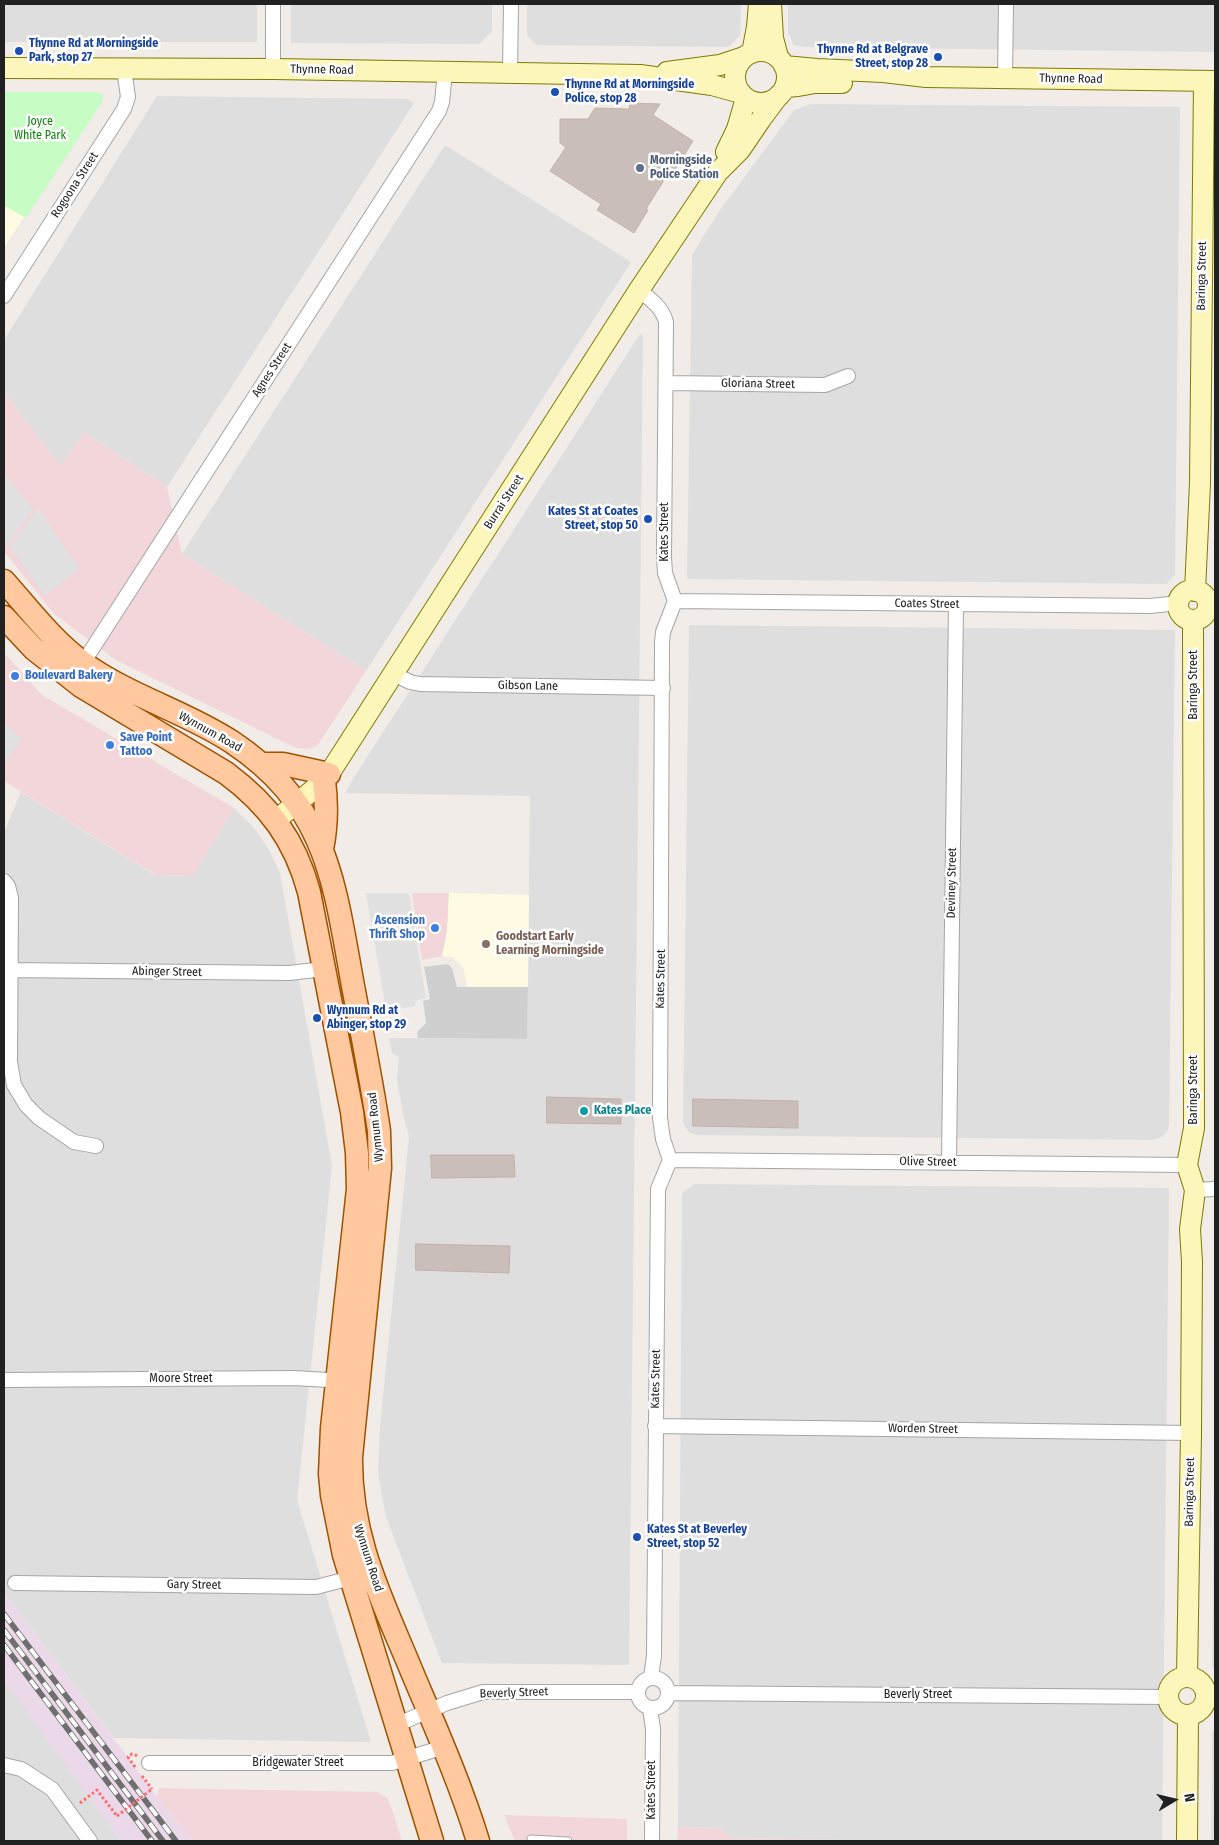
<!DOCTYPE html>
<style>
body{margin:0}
#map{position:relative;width:1219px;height:1845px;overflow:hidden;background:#f1ece7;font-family:"Fira Sans Condensed",sans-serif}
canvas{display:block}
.frame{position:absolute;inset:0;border:5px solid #212121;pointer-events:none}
.north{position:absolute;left:1149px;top:1775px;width:50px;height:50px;-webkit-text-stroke:4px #fff;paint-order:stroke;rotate:81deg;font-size:14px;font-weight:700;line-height:20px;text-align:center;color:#212121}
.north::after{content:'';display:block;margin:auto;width:18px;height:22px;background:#212121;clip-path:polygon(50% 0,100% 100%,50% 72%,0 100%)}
</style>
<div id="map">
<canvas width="1219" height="1845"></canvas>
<div class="frame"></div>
<div class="north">N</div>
</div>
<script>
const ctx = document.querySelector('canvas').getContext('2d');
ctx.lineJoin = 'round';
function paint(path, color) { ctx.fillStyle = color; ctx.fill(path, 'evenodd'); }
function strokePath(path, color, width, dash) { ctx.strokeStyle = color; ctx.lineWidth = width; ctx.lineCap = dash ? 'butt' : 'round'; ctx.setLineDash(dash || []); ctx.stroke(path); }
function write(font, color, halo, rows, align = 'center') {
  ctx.font = font + ' "Fira Sans Condensed",sans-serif'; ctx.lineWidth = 5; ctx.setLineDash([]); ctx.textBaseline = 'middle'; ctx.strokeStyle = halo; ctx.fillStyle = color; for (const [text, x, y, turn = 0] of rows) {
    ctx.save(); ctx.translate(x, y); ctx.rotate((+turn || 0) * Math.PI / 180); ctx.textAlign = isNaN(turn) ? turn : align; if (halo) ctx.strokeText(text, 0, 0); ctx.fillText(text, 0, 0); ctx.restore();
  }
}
paint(new Path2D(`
 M4,4H257V42H4Z
 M291,4H492V31L479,44L291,43Z
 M527,4H741L740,36L728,47L536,45L527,35Z
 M788,4H1215V52L803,47L794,45L788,33Z
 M157,96L407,99L414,103L167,487L84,432L61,467L4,392V340Z
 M811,104L1180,107L1175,575L1166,584L687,579L692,255L718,213L794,110Z
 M445,145L631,262L366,671L182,554Z
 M640,334L643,335L629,1665L442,1663L386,1517L378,1474L380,1426L409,1137L403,1114L397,1080L399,1057L392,1053L389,1038L527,1039L530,796L346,793L351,782Z
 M689,625L1175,630L1169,1125L1167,1132L1162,1137L1152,1140L696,1135L690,1133L685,1127L683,1122Z
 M21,792L155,875L192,876L234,808L254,828L269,850L280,873L332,1166L297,1500L371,1742L114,1738L4,1593V832Z
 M695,1184L1169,1188L1162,1841H904L730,1838L720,1828L678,1827L682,1193Z
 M1215,1372V1671L1212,1667Z
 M4,1680L42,1730L121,1841H4Z
 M1215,1729V1841H1211L1212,1732Z`), '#dfdede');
paint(new Path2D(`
 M4,392L61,466L84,432L167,487L182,554L366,671L317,746L308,749L296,748L116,660L54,614L4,551Z
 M4,653L42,695L234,808L193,876L156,875L4,781Z
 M412,893H449L447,932L442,956L422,960Z
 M159,1788L377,1792L387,1798L392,1809L402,1841H193L157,1796Z
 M504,1815L627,1819V1841H515Z
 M678,1827L720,1828L730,1838L904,1841H677Z`), '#f2d6d9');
paint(new Path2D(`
 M4,1593L157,1796L193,1841H121L4,1680Z`), '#ebd9ea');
paint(new Path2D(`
 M4,205L24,217L4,247Z
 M449,893L529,895L528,987H467L464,969L453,957L442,956L447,932Z`), '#fffbe2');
paint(new Path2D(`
 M448,964L452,968L457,987H528L527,1039L418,1038L417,1032L426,1023L423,1001L430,999L424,967Z`), '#cfcfcf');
paint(new Path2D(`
 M4,92H97L103,95L101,104L26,218L4,205Z`), '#c7fcc4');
paint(new Path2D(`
 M4,474L33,509L8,545L4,540Z
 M38,508L79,569L45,596L10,547Z
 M4,722L21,739L4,765Z
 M366,893H409L426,998L415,1001V1006L386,1011Z`), '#e1e1e1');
const building = new Path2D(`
 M630,103L660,104L653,115L693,141L669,179L666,177L646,209L648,210L634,233L597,210L601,204L550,171L566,147L560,143V119H588L595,108L629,109Z
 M547,1097L621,1099V1124L547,1123Z
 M693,1099L798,1101V1128L693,1126Z
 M431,1155H514L515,1177L432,1178Z
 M416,1244L510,1246L509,1273L416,1270Z`);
paint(building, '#c9beba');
strokePath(building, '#c4b1a8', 1);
const lane = new Path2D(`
 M531,1839L568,1841`);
const street = new Path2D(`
 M273,69V4
 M510,73L511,4
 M1005,78L1006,4
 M639,290C651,300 662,307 666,322L664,557L665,573L675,601L663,632L662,642L660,1118L663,1139L670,1160L658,1189L654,1656L651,1677
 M4,296L124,109L128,97L124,69
 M666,383L825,385L848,376
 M675,601L1150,606L1179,603
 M83,663L439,111L442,102L445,72
 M394,674L410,682L420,684L663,688
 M4,881L8,886L11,898L10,1062L14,1085L26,1105L39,1118L74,1142L96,1146
 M11,970L289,973L324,969
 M670,1160L1187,1165
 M949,1162L956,604
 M1195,1190L1215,1189
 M4,1380L294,1378L345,1381
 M655,1426L1191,1433
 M15,1583L316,1587L359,1576
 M638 1693a15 15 0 1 1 30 0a15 15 0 1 1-30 0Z
 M669,1693L1168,1697
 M1206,1696L1215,1697
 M650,1708L653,1729L652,1841
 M396,1725L447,1703L483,1692H637
 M149,1763H392L444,1747
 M4,1765L21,1769L52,1789L90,1841`);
const secondary = new Path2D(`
 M771,4L773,38L778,57
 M735 77a26 26 0 1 1 52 0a26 26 0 1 1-52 0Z
 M752,53L757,27L759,4
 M784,66L817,69L883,72L926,77L1215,81
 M4,68L273,69L640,75L712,85L741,93
 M667,72L720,65L744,57
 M785,87L798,86L815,83H842
 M726,152L737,129L746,98
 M1178 605a15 15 0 1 1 30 0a15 15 0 1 1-30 0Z
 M1195,591L1200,483L1204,81
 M276,820L313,790L329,774L639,290L718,172L740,150L761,119L779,95
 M1187,1677L1191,1433L1192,1262L1190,1229L1195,1190L1187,1165L1194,1128L1193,620
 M1168 1696a19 19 0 1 1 38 0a19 19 0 1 1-38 0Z
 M1187,1841L1188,1715`);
const primary = new Path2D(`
 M4,581C28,608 52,640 82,662C128,696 185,711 232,742C328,806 334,882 353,986C362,1034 372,1083 379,1131L380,1168L351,1457C350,1534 378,1591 407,1660C432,1720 459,1779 478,1841
 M4,617L34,649L81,686L226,773C269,805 295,840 309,892L352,1112L357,1153L358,1189L332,1428L330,1474L332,1495L344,1555L432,1841
 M262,764H283L329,774
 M322,849C327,825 327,804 324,780`);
strokePath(lane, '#a5a5a5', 9);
strokePath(street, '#a5a5a5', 16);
strokePath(secondary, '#7f7b00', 22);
strokePath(primary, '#9d5300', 25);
strokePath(new Path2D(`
 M135,1767L128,1757L132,1754L138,1756
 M142,1776L152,1789
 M80,1803L97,1790L117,1816`), '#ff6a70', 3, [2.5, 2.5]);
strokePath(lane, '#fff', 7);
strokePath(street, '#fff', 14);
strokePath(secondary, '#fcf6ba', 20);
strokePath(primary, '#ffc89e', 22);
const rail = new Path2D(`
 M4,1614L176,1841
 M4,1630L163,1841
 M4,1645L152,1841`);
strokePath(rail, '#6f6f6f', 5.5);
strokePath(rail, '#fff', 4, [11]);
strokePath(new Path2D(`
 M117,1816L152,1789`), '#ff6a70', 3, [2.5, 2.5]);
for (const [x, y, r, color] of [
 [19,51,5,"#1a4fb4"],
 [938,57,5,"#1a4fb4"],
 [555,92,5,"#1a4fb4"],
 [640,168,5,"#5c6f8a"],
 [648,519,5,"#1a4fb4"],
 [15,676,5,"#3f7fe0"],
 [110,745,5,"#3f7fe0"],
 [435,928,5,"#3f7fe0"],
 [486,944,5,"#8d6e63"],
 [317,1018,5,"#1a4fb4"],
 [584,1111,5,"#0f9aa8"],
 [637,1537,5,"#1a4fb4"]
]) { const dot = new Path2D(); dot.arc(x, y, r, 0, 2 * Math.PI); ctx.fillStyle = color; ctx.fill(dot); strokePath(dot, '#fff', 2); }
write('bold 12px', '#164399', '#fff', [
 ["Thynne Rd at Morningside",29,44],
 ["Park, stop 27",29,58],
 ["Thynne Rd at Belgrave",928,50,"right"],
 ["Street, stop 28",928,64,"right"],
 ["Thynne Rd at Morningside",565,85],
 ["Police, stop 28",565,99],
 ["Kates St at Coates",638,512,"right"],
 ["Street, stop 50",638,526,"right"],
 ["Wynnum Rd at",327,1011],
 ["Abinger, stop 29",327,1025],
 ["Kates St at Beverley",647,1530],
 ["Street, stop 52",647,1544]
], 'left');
write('12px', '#212121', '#fff', [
 ["Thynne Road",322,70,1],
 ["Thynne Road",1071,79,1],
 ["Rogoona Street",75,185,-57],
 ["Baringa Street",1202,276,-89],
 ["Agnes Street",272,370,-57],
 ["Gloriana Street",758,384,1],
 ["Burrai Street",504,502,-57],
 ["Kates Street",665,532,-90],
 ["Coates Street",927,604,1],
 ["Baringa Street",1194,685,-90],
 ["Gibson Lane",528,686,1],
 ["Wynnum Road",210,732,29],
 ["Deviney Street",952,883,-89],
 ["Abinger Street",167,972,1],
 ["Kates Street",661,979,-89],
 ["Baringa Street",1194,1090,-90],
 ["Wynnum Road",376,1127,-96],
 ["Olive Street",928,1162,1],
 ["Moore Street",181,1379],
 ["Kates Street",656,1379,-89],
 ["Worden Street",923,1429,1],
 ["Baringa Street",1190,1492,-89],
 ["Wynnum Road",368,1558,72],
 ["Gary Street",194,1585,1],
 ["Beverly Street",514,1693,-2],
 ["Beverly Street",918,1695],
 ["Bridgewater Street",298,1763],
 ["Kates Street",652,1790,-90]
]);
write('12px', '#0f8607', '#fff', [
 ["Joyce",40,122],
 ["White Park",40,136]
]);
write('bold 12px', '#4e5e75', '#fff', [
 ["Morningside",650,161],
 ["Police Station",650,175]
], 'left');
write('bold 12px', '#366cbe', '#fff', [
 ["Boulevard Bakery",25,676],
 ["Save Point",120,738],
 ["Tattoo",120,752],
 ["Ascension",425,921,"right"],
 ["Thrift Shop",425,935,"right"]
], 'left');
write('bold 12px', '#785e54', '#fff', [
 ["Goodstart Early",496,937],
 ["Learning Morningside",496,951]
], 'left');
write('bold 12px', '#0d838f', '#fff', [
 ["Kates Place",594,1111]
], 'left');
</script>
